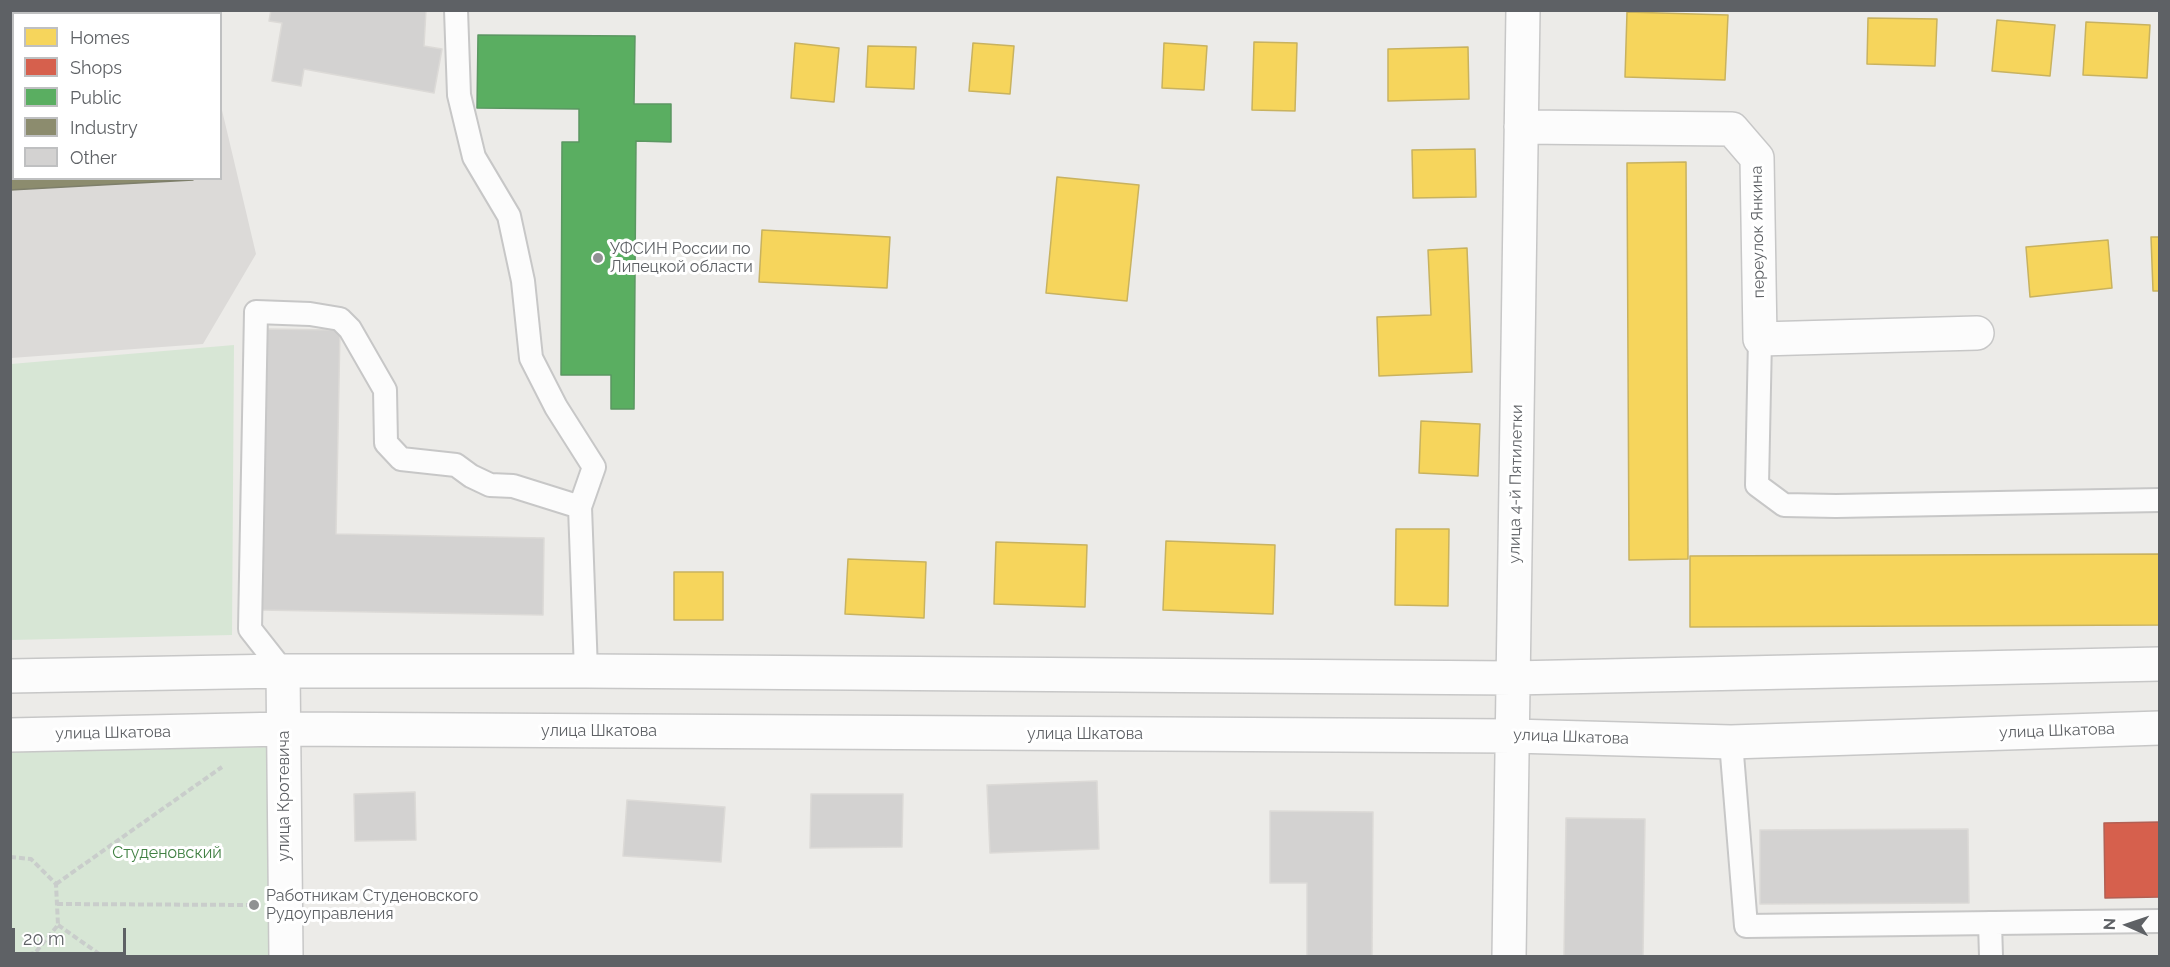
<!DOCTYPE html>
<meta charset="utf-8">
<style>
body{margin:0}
#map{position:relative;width:2170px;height:967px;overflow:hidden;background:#ecebe8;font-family:Raleway,sans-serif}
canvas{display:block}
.frame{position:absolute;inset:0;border:12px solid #5e6165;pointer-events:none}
.legend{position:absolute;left:12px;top:12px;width:210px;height:168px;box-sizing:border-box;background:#fff;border:2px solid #bfc0c1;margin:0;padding:8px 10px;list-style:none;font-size:18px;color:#5e6165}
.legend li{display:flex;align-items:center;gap:12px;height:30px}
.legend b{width:30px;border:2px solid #bfc0c1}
.north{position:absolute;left:2098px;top:895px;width:60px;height:60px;-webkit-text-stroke:4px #fff;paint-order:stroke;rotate:273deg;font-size:16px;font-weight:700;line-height:24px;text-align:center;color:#5e6165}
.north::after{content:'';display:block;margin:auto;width:21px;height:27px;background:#5e6165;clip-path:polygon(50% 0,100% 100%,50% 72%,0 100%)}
.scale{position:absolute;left:12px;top:928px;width:114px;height:27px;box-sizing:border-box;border:3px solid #5e6165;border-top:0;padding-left:8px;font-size:18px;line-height:21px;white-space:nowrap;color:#5e6165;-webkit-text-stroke:4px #fff;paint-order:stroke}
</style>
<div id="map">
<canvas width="2170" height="967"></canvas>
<div class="frame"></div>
<ul class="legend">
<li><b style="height:16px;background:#f6d55c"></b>Homes</li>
<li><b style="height:16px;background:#d6604d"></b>Shops</li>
<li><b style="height:16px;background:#5aae61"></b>Public</li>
<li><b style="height:16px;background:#8c8c6e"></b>Industry</li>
<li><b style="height:16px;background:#d3d2d1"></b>Other</li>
</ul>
<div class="north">N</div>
<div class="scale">20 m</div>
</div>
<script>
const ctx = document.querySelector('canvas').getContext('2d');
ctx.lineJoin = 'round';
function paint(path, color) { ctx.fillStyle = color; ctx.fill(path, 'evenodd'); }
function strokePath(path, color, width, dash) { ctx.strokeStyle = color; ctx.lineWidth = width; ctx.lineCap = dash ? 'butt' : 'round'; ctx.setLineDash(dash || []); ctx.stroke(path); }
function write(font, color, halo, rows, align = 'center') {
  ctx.font = font + ' Raleway,sans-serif'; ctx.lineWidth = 6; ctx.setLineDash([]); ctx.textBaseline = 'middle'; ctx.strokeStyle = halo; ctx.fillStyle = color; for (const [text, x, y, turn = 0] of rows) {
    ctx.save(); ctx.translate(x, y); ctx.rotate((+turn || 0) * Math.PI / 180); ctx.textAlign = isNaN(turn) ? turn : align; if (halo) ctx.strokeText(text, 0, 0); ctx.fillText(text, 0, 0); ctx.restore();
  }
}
paint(new Path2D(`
 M11,11H218L217,14H14V178H220L221,106L256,254L203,344L11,358Z`), '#dcdad8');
paint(new Path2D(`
 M234,345L232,635L11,640V364Z
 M273,747V956H11L10,752Z`), '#d7e6d5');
const homes = new Path2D(`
 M1627,12L1728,15L1725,80L1625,77Z
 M1868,18L1937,19L1935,66L1867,64Z
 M1997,20L2055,25L2050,76L1992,71Z
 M2086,22L2150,25L2147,78L2083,75Z
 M1254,42L1297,43L1295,111L1252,110Z
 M795,43L839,48L834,102L791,98Z
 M973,43L1014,46L1010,94L969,91Z
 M1164,43L1207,46L1204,90L1162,88Z
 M868,46L916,47L914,89L866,87Z
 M1468,47L1469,99L1388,101V49Z
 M1475,149L1476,197L1413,198L1412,150Z
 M1686,162L1688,559L1629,560L1627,163Z
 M1057,177L1139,185L1127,301L1046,293Z
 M762,230L890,237L887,288L759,282Z
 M2151,237H2160V291H2153Z
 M2108,240L2112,288L2030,297L2026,247Z
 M1467,248L1472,372L1379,376L1377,317L1431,315L1428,250Z
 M1421,421L1480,424L1478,476L1419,473Z
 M1396,529H1449L1448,606L1395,605Z
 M1166,541L1275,545L1273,614L1163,610Z
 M996,542L1087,545L1085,607L994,604Z
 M2160,554V625L1690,627V556Z
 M848,559L926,562L924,618L845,614Z
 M674,572H723V620H674Z`);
paint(homes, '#f6d55c');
strokePath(homes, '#c8b25f', 1.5);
const shops = new Path2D(`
 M2160,822V897L2105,898L2104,823Z`);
paint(shops, '#d6604d');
strokePath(shops, '#b26054', 1.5);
const public = new Path2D(`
 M478,35L635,36L634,104H671V142L636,141L634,409H611V375H561L562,142H579V109L477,108Z`);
paint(public, '#5aae61');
strokePath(public, '#5b9762', 1.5);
const industry = new Path2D(`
 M10,10H174V14H14V63H10Z
 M14,123V178L193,180L10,190V124Z`);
paint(industry, '#8c8c6e');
strokePath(industry, '#7e7f6b', 1.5);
const building = new Path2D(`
 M271,10H426L424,46L442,49L434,93L304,69L301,86L272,81L282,23L269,21Z
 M265,329L340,330L336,534L544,538L543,615L260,610Z
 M1097,781L1099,849L990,853L987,785Z
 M415,792L416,840L355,841L354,794Z
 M811,794H903L902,847L810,848Z
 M627,800L725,807L721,862L623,856Z
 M1270,811L1373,812L1372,956H1307V883H1270Z
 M1566,818L1645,819L1643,956H1564Z
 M1968,829L1969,903L1760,904V830Z`);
paint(building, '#d3d2d1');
strokePath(building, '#dcdad7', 1.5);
const lane = new Path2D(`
 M456,10L459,95L474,157L509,216L523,281L531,358L556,407L594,467L580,507L586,671
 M1760,339L1757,485L1784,505L1836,506L2160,500
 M283,671L250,629L256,312L310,314L340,319L350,329L385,390L386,443L401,459L456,465L471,476L490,485L513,486L580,507
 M1731,742L1746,926L2160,921
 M1990,923L1991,956`);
const street = new Path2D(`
 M1521,127L1732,129L1757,158L1760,339L1977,333
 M283,671L286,956
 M10,676L283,671H586L1513,678L2160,664
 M10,735L284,729L1513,736L1731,742L2160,728
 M1509,956L1523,10`);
strokePath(lane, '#c7c7c7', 26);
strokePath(street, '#c7c7c7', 36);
strokePath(new Path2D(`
 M10,857L31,859L56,884L58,925L35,953L21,956
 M56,884L222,767
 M57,904L251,905
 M58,925L102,956`), '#c9cdcb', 4, [6, 3]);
strokePath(lane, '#fcfcfc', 22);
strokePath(street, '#fcfcfc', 33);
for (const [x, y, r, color] of [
 [598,258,6,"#909193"],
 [254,905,6,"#909193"]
]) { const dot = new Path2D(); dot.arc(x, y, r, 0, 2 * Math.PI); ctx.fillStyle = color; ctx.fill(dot); strokePath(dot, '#fff', 2); }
write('16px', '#5e6165', '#fff', [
 ["переулок Янкина",1758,232,-91],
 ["улица 4-й Пятилетки",1516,484,-89],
 ["улица Шкатова",599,731],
 ["улица Шкатова",2057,731,-2],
 ["улица Шкатова",113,733,-1],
 ["улица Шкатова",1085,734],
 ["улица Шкатова",1571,737,2],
 ["улица Кротевича",284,796,-90]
]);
write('16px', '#5e6165', '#fff', [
 ["УФСИН России по",610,249],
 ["Липецкой области",610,267],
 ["Работникам Студеновского",266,896],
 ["Рудоуправления",266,914]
], 'left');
write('16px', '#418143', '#fff', [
 ["Студеновский",167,853]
]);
</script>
